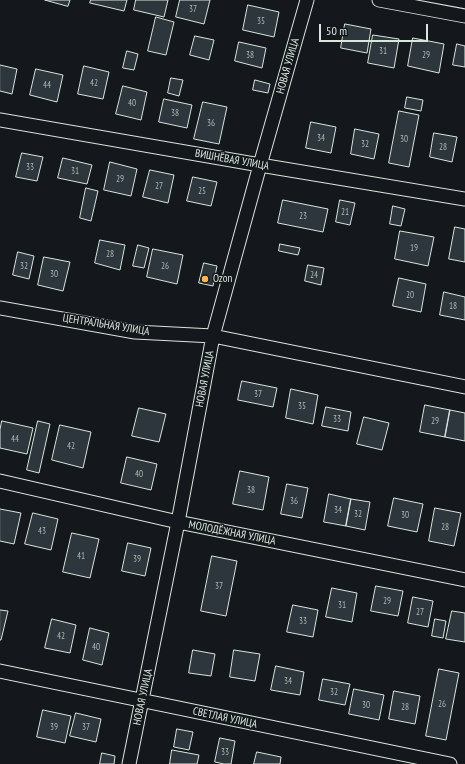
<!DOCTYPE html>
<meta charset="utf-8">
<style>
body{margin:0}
#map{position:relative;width:465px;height:764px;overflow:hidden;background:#14181c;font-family:"PT Sans Narrow",sans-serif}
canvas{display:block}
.scale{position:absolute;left:319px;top:24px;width:109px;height:18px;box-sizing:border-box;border:2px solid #d8e6dc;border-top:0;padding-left:5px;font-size:12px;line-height:14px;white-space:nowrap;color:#d8e6dc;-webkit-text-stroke:3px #14181c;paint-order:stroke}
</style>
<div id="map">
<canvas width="465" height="764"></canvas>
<div class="scale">50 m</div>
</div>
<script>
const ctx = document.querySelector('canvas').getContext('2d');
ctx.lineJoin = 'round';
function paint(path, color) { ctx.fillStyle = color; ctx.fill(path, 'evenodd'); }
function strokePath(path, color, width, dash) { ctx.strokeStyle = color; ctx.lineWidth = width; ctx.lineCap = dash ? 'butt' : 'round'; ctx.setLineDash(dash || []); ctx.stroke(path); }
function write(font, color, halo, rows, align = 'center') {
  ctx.font = font + ' "PT Sans Narrow",sans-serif'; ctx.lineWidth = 3; ctx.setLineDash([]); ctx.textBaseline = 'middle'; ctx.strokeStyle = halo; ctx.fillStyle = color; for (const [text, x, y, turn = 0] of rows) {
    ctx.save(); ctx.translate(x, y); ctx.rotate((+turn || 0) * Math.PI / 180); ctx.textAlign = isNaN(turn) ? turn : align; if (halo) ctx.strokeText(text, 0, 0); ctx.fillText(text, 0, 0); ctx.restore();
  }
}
const building = new Path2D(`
 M45,0H70L68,6Z
 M91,0H127L124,11L90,3Z
 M136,0H168L164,17L134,10Z
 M180,0H210L204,24L176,17Z
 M248,5L279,12L274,37L243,30Z
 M156,17L174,22L166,55L148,51Z
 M345,24L371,29L367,53L341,48Z
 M373,35L399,39L394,68L368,63Z
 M195,36L214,40L209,60L190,55Z
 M413,38L444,44L439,73L408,66Z
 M239,42L266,48L262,68L235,61Z
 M457,44L465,46V67L453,65Z
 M127,51L138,54L134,70L123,68Z
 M0,65L17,69L12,94L0,91Z
 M84,66L109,72L103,99L78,94Z
 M36,69L63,75L57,102L30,95Z
 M171,78L183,80L179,96L168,93Z
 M255,80L270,84L268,93L253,90Z
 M123,86L147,92L141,120L116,114Z
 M407,97L423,100L421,111L405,108Z
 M164,99L192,105L187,128L159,122Z
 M203,102L227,107L219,144L194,139Z
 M399,111L419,115L409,167L389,163Z
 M311,122L336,127L331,153L306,148Z
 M355,129L379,134L374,159L351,154Z
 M434,133L457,137L452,162L430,157Z
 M22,153L43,157L37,181L16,177Z
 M63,158L92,165L87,184L58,178Z
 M110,162L137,169L131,196L104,190Z
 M150,170L174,175L168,203L143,197Z
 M193,177L217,182L211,206L187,201Z
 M86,188L98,191L91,221L80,218Z
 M283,200L328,209L323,232L278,223Z
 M340,200L355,203L350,225L336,222Z
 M393,206L405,209L401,226L390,224Z
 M455,227L465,229V262L449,259Z
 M400,231L434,237L428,266L395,259Z
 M100,240L125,245L120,270L95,263Z
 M280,244L300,248L298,255L279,251Z
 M138,245L149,248L144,268L133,266Z
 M153,249L183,255L177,284L147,277Z
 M18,252L34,256L29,279L13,275Z
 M44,257L70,262L63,291L38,285Z
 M204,263L217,266L213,286L199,283Z
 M308,265L324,268L321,285L305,281Z
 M399,278L426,284L421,312L393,306Z
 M444,292L465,297V320L440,315Z
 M242,381L277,388L273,407L238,400Z
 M291,389L318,395L313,424L286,418Z
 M425,405L450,410L445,437L420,432Z
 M326,407L351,412L348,431L322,426Z
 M139,408L166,414L159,442L132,436Z
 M450,410L465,413V441L445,437Z
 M364,417L389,423L382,450L357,444Z
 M2,421L33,428L27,454L0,448V430Z
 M38,421L50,424L39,473L27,470Z
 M60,425L91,432L83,468L52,460Z
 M127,457L157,464L151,490L121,483Z
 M240,471L269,477L263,510L233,504Z
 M287,484L308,488L302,518L281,514Z
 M329,494L351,499L346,526L324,522Z
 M394,498L423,504L417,532L388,526Z
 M351,499L370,502L365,530L346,526Z
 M435,508L461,513L454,546L429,541Z
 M0,509L21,513L14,544L0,541Z
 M33,513L58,519L51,550L25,544Z
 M72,533L99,539L90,578L63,572Z
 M128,543L151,548L145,576L122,571Z
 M212,556L237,561L226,616L201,611Z
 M376,586L403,591L398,616L371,611Z
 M332,588L357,593L352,622L326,617Z
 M413,597L433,601L428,627L408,623Z
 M293,605L318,610L313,637L287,632Z
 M0,610L8,611L1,640H0Z
 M452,611L465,613V642L446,639Z
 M52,619L76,625L70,653L45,648Z
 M435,619L446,621L443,638L432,636Z
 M90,628L109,633L102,665L83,660Z
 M193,650L215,654L211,676L189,673Z
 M234,650L260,654L255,681L230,677Z
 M276,666L304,672L300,695L271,690Z
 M439,669L459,673L446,740L426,736Z
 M323,679L350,684L345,705L319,700Z
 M354,689L384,695L379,720L349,714Z
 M394,691L420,696L415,724L389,719Z
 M43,710L71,716L65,743L37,737Z
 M76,713L101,719L96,742L70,736Z
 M177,729L193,732L189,750L174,747Z
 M220,738L235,741L231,764H224L215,762Z
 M172,750L199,755L197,764H170Z
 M257,752L281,757L280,764H254Z
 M102,753L115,756L114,764H100Z`);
paint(building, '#2c363c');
strokePath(building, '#d8e6dc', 1);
const minor = new Path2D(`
 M379,0L465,16
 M0,120L260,165L465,199
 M0,308L135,332L213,336L465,387
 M0,481L178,522L465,580
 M0,671L450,764
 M129,764L178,522L213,336L260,165L307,0`);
strokePath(minor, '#d8e6dc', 15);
strokePath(minor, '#14181c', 13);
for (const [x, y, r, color] of [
 [205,279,4,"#ffb74d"]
]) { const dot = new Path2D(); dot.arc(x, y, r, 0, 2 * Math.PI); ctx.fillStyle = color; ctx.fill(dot); strokePath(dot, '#14181c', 1.5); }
write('9px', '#adbab4', null, [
 ["37",193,9],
 ["35",261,21],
 ["31",383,51],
 ["38",250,55],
 ["29",426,55],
 ["42",94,83],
 ["44",47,85],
 ["40",132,103],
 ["38",175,113],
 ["36",211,123],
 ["34",321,138],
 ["30",404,139],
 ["32",365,144],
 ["28",443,147],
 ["33",30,167],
 ["31",75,171],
 ["29",120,179],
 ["27",159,186],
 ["25",202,191],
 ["21",345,212],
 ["23",303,216],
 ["19",414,248],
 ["28",110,254],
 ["32",24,266],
 ["26",165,266],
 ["30",54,274],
 ["24",314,275],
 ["20",410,295],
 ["18",453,306],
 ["37",258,394],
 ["35",302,406],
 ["33",337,419],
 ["29",435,421],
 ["44",15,439],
 ["42",71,446],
 ["40",139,474],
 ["38",251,490],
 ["36",294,501],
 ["34",338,510],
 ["32",358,514],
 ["30",405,515],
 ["28",445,527],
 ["43",42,531],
 ["41",81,556],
 ["39",137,559],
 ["37",219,586],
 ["29",387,601],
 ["31",342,605],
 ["27",420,612],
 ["33",303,621],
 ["42",61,636],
 ["40",96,647],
 ["34",288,681],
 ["32",334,692],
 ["26",442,704],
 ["30",366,705],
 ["28",405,707],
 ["39",54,727],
 ["37",86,727],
 ["33",225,752]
]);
write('11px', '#d8e6dc', '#14181c', [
 ["НОВАЯ УЛИЦА",288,66,-74],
 ["ВИШНЁВАЯ УЛИЦА",232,160,10],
 ["ЦЕНТРАЛЬНАЯ УЛИЦА",106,325,9],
 ["НОВАЯ УЛИЦА",205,379,-79],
 ["МОЛОДЁЖНАЯ УЛИЦА",232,533,11],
 ["НОВАЯ УЛИЦА",143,697,-78],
 ["СВЕТЛАЯ УЛИЦА",225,718,12]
]);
write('11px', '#d8e6dc', '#14181c', [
 ["Ozon",213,279]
], 'left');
</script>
